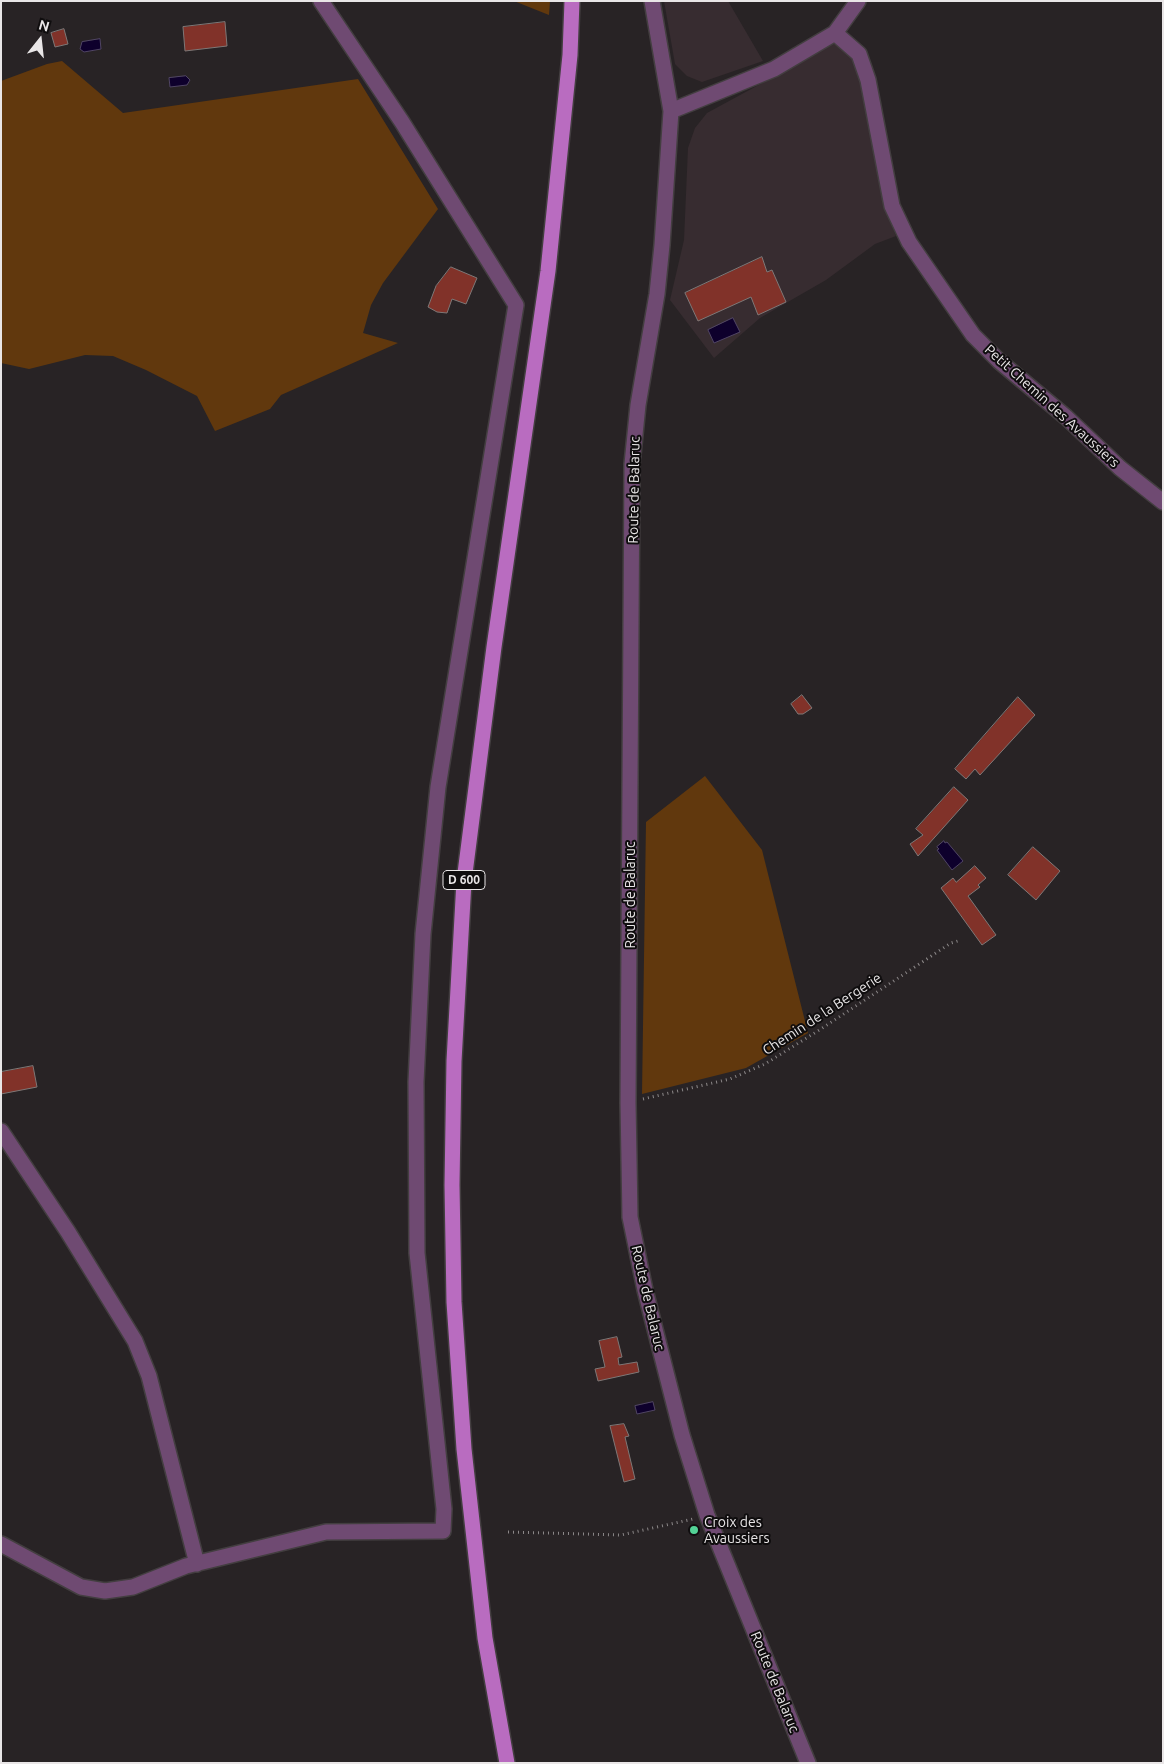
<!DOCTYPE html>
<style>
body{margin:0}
#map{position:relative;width:1164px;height:1764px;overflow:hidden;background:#282325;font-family:Ubuntu,sans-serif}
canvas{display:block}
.frame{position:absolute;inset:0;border:2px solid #e9e6e7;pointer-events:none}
.north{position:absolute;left:15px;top:15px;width:50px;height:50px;-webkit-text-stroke:4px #0f0d0e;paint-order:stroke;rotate:16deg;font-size:14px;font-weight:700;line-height:20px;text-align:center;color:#e9e6e7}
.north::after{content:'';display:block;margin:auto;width:18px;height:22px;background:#e9e6e7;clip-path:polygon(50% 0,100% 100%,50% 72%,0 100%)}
</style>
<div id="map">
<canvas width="1164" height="1764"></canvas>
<div class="frame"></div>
<div class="north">N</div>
</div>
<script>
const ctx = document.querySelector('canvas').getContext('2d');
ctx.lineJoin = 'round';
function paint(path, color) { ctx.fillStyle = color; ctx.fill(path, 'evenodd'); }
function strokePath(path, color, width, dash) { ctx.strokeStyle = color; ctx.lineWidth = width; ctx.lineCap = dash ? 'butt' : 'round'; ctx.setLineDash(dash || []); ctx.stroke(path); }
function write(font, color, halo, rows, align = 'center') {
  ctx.font = font + ' Ubuntu,sans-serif'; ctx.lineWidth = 4; ctx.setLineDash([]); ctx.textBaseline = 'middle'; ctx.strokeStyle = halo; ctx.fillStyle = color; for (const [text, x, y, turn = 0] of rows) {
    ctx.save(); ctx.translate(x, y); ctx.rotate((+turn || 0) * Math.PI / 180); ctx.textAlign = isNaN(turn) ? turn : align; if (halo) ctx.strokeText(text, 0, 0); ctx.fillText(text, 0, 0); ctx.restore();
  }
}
paint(new Path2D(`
 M664,1H728L763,61L702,82L687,76L675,64Z
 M834,44L843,48L853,58L861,82L885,208L896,236L875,244L826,280L760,318L714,358L670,300L684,240L688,148L695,128L707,113L777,75L819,50Z`), '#372c30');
paint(new Path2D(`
 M514,1H550L549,15Z
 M62,61L123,113L358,79L438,209L383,283L371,305L363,333L398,343L281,395L270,409L215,431L197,396L146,370L113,356L85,355L29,369L1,363V81L47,64Z
 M705,776L762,850L808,1033L746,1068L642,1094L646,822Z`), '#61380d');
const water = new Path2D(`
 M100,39L101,49L84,52L80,49L82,42Z
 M186,76L190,80L187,85L170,87L169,78Z
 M733,318L740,332L714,343L708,330Z
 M944,841L945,843L947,842L963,861L952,870L937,850L939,849L937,847Z
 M653,1402L655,1410L637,1414L635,1406Z`);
paint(water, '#0e002c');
strokePath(water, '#504564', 1);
const building = new Path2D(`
 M225,22L227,46L185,51L183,27Z
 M64,29L68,44L55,47L51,33Z
 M762,257L767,272L772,270L786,302L758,315L751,297L698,321L685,293Z
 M451,267L477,278L466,304L452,299L447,313L437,312L428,307L436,286Z
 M802,695L812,708L803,714H798L791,704Z
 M1018,697L1035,715L980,775L975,769L966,779L955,769Z
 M954,787L968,800L918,856L910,844L923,835L916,829Z
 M1033,847L1060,871L1036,900L1008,875Z
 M975,866L986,878L978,885L980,887L968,896L996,935L982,945L941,888L953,878L956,882Z
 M33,1066L37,1087L1,1094V1072Z
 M617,1337L622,1357L618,1358L619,1365L637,1362L639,1372L598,1381L595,1369L605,1367L599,1341Z
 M624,1424L629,1436L625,1437L635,1479L624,1482L610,1426Z`);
paint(building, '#813229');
strokePath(building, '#7e7877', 1);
const minor = new Path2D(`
 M652,1L671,111L662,245L657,294L638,405L632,464L628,1103L630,1217L645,1290L682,1435L707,1515L808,1763
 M835,33L859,54L868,80L892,206L909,242L973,335L999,361L1066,417L1120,468L1163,502
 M671,111L774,69L835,33L858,1
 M1,1131L68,1232L135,1341L149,1376L197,1564
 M1,1544L81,1587L105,1591L133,1587L186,1566L326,1532L443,1531L444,1509L417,1253L416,1082L423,934L438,787L516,305L402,122L321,1`);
const major = new Path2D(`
 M507,1763L485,1638L464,1449L454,1302L452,1185L454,1061L464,881L494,647L548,271L570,55L572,1`);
strokePath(minor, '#433e40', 18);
strokePath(major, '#433e40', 18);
strokePath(new Path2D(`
 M643,1099L730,1079L765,1064L821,1029L951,943L961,940
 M508,1532L621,1535L693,1519`), '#8c8889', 3, [1, 4]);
strokePath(minor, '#6f4a72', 15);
strokePath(major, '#b96cc0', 15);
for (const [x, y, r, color] of [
 [694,1530,5,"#53d396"]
]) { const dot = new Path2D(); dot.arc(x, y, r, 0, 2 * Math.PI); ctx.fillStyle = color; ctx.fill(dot); strokePath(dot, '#0f0d0e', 2); }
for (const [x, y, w] of [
 [464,880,42]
]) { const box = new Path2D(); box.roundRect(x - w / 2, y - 9.5, w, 19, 4); ctx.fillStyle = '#0f0d0e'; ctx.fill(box); strokePath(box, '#e9e6e7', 1); }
write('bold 12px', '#e9e6e7', null, [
 ["D 600",464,880]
]);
write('14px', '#e9e6e7', '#0f0d0e', [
 ["Petit Chemin des Avaussiers",1052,406,42],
 ["Route de Balaruc",634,490,-89],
 ["Route de Balaruc",630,895,-90],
 ["Chemin de la Bergerie",822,1014,-33],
 ["Route de Balaruc",648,1298,77],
 ["Route de Balaruc",775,1682,68]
]);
write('14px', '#e9e6e7', '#0f0d0e', [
 ["Croix des",704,1522],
 ["Avaussiers",704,1538]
], 'left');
</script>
